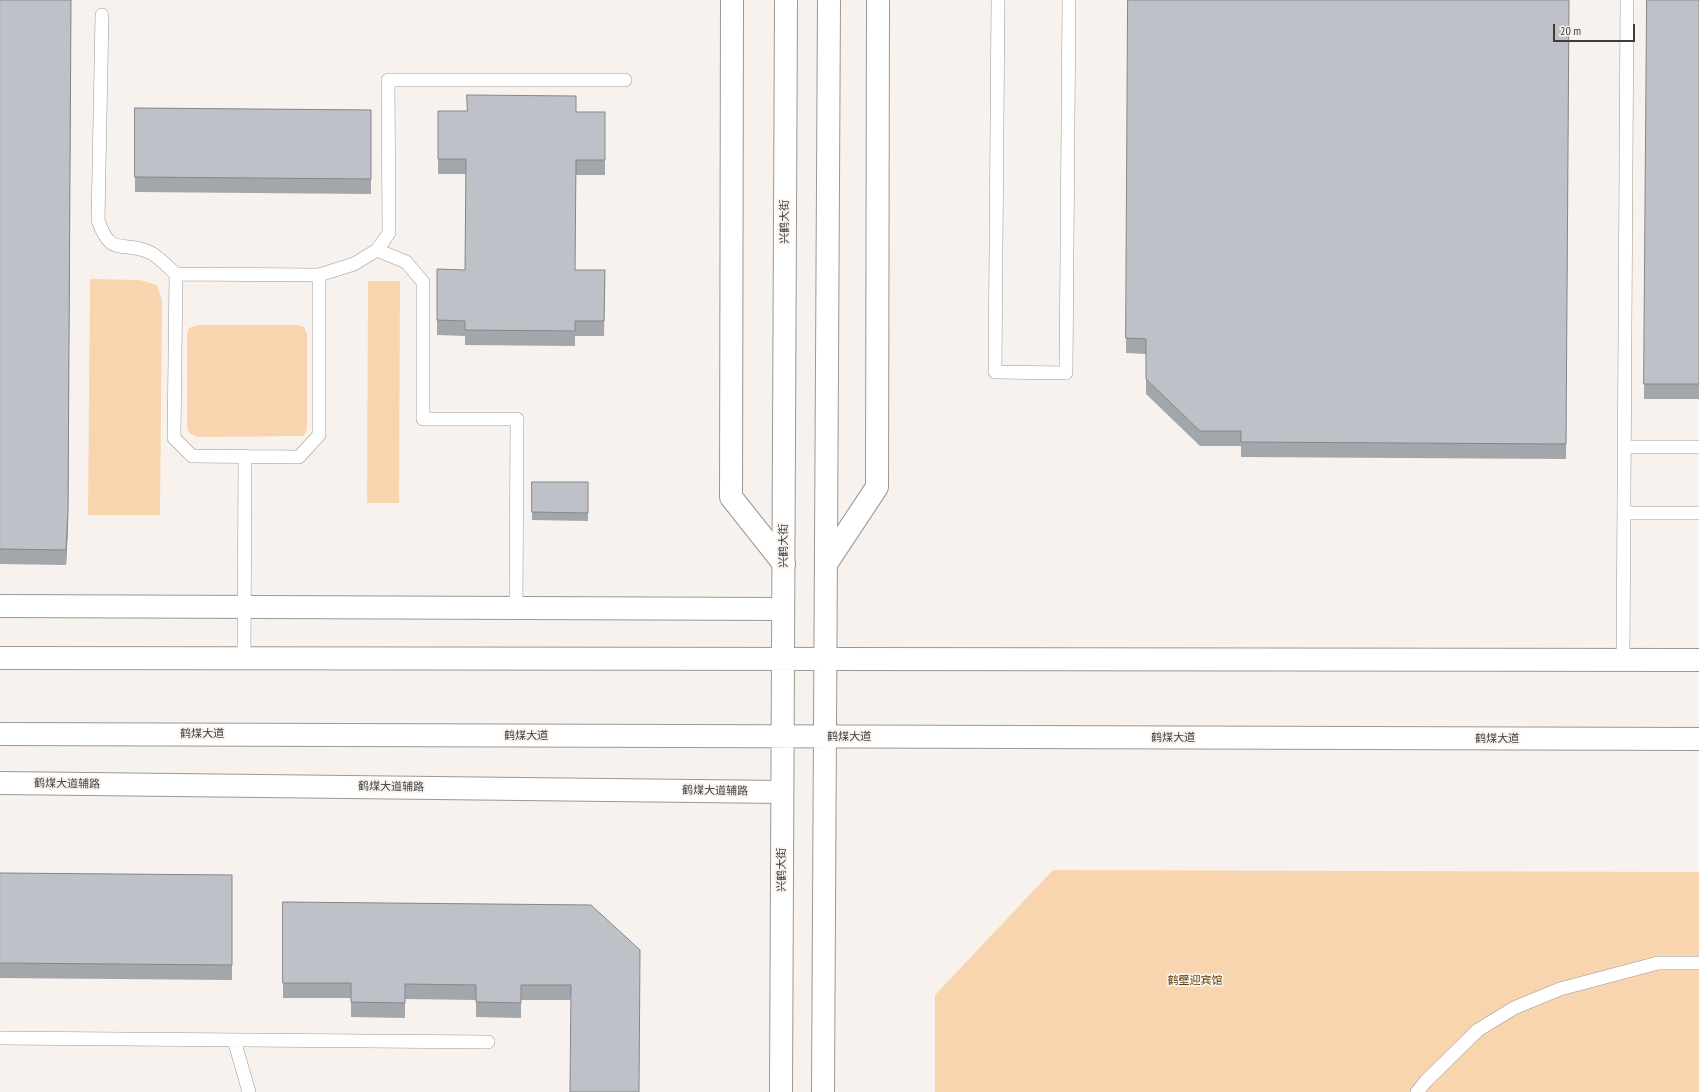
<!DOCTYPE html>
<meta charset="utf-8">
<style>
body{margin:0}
#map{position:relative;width:1699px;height:1092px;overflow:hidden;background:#f7f2ed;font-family:"PT Sans Narrow",sans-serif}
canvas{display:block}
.scale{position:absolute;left:1553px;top:24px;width:82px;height:18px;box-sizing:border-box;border:2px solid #3e3d3b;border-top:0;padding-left:5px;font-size:12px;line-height:14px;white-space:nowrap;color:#3e3d3b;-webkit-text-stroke:3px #f7f2ed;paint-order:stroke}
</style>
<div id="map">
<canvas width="1699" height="1092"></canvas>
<div class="scale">20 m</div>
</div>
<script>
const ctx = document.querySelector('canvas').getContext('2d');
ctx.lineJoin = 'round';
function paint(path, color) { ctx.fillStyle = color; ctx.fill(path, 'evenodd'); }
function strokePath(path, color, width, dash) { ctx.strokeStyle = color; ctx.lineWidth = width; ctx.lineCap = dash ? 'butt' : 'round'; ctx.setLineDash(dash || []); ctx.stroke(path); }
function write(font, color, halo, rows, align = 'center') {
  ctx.font = font + ' "PT Sans Narrow","Noto Sans SC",sans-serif'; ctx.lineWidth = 3.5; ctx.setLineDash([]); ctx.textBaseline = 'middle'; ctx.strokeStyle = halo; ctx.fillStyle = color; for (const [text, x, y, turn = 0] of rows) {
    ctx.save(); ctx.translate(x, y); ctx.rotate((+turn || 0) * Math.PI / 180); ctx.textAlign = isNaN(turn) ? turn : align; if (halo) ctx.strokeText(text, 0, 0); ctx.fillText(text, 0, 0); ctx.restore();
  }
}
paint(new Path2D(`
 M90,279L140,280L157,285L162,300L160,515H88Z
 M368,281H400L399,503H367Z
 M198,325H298L304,327L307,334V429L304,436L197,437L189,433L187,427V334L189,328Z
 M1053,870L1699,872V1092H935V995Z`), '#f9d5af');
const service = new Path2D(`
 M998,0L995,372L1066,373L1069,0
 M102,15L98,220C111,258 121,240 149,252C157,255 169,268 176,274L319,275V435L299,457L192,456L174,438L176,274
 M377,250L406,262L423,282V419H517L516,609
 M319,275L354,264L377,250L389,233L388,80H625
 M1624,447H1699
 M1624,513H1699
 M244,658L245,456
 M1623,660L1627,0
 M0,1038L488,1042
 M234,1040L249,1092
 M1417,1092L1426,1081L1478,1030L1514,1008L1560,989L1658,963H1699`);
const minor = new Path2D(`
 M732,0L731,497L784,564
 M826,564L877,487L878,0
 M0,606L783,609
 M0,783L782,792`);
const secondary = new Path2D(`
 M0,658L1699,660
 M0,734L1699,739
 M781,1092L786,0
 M823,1092L829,0`);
strokePath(service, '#9c9893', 14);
strokePath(minor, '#9c9893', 24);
strokePath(secondary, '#9c9893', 24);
strokePath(service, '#fff', 13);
strokePath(minor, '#fff', 22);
strokePath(secondary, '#fff', 22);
paint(new Path2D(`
 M0,0H71L68,526L66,565L0,564Z
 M1128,0H1569L1566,459L1241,457V446H1200L1146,394V354L1126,353Z
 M1647,0H1699V399H1644Z
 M135,108L371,110V194L135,192Z
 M576,112H605V175H576L575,270H605L604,336H575V346L465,345V336L437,335V269L465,270L466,174H438V159Z
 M532,482H588V521L532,520Z
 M0,873L232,875V980L0,978Z
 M283,902L591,905L570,1000H521V1018L476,1017V1000L405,999V1018L351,1017V998H283Z`), '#a3a6ab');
paint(new Path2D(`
 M71,0L68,526L66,565V550Z`), '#85878b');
const building = new Path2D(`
 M0,0H71L68,511L66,550L0,549Z
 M1128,0H1569L1566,444L1241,442V431H1200L1146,379V339L1126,338Z
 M1647,0H1699V384H1644Z
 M467,95L576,96V112H605V160H576L575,270H605L604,321H575V331L465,330V321L437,320V269L465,270L466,159H438V111H467Z
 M135,108L371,110V179L135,177Z
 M532,482H588V513L532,512Z
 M0,873L232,875V965L0,963Z
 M283,902L591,905L640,950L639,1092H570L571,985H521V1003L476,1002V985L405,984V1003L351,1002V983H283Z`);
paint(building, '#bec1c7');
strokePath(building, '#85878b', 1);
write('11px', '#3e3d3b', '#f7f2ed', [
 ["兴鹤大街",785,222,-90],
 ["兴鹤大街",784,546,-90],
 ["鹤煤大道",202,734],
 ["鹤煤大道",526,736],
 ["鹤煤大道",849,737],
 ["鹤煤大道",1173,738],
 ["鹤煤大道",1497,739],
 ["鹤煤大道辅路",67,784,1],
 ["鹤煤大道辅路",391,787,1],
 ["鹤煤大道辅路",715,791,1],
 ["兴鹤大街",782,870,-90]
]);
write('11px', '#5f3800', '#f7f2ed', [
 ["鹤壁迎宾馆",1195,981]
]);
</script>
